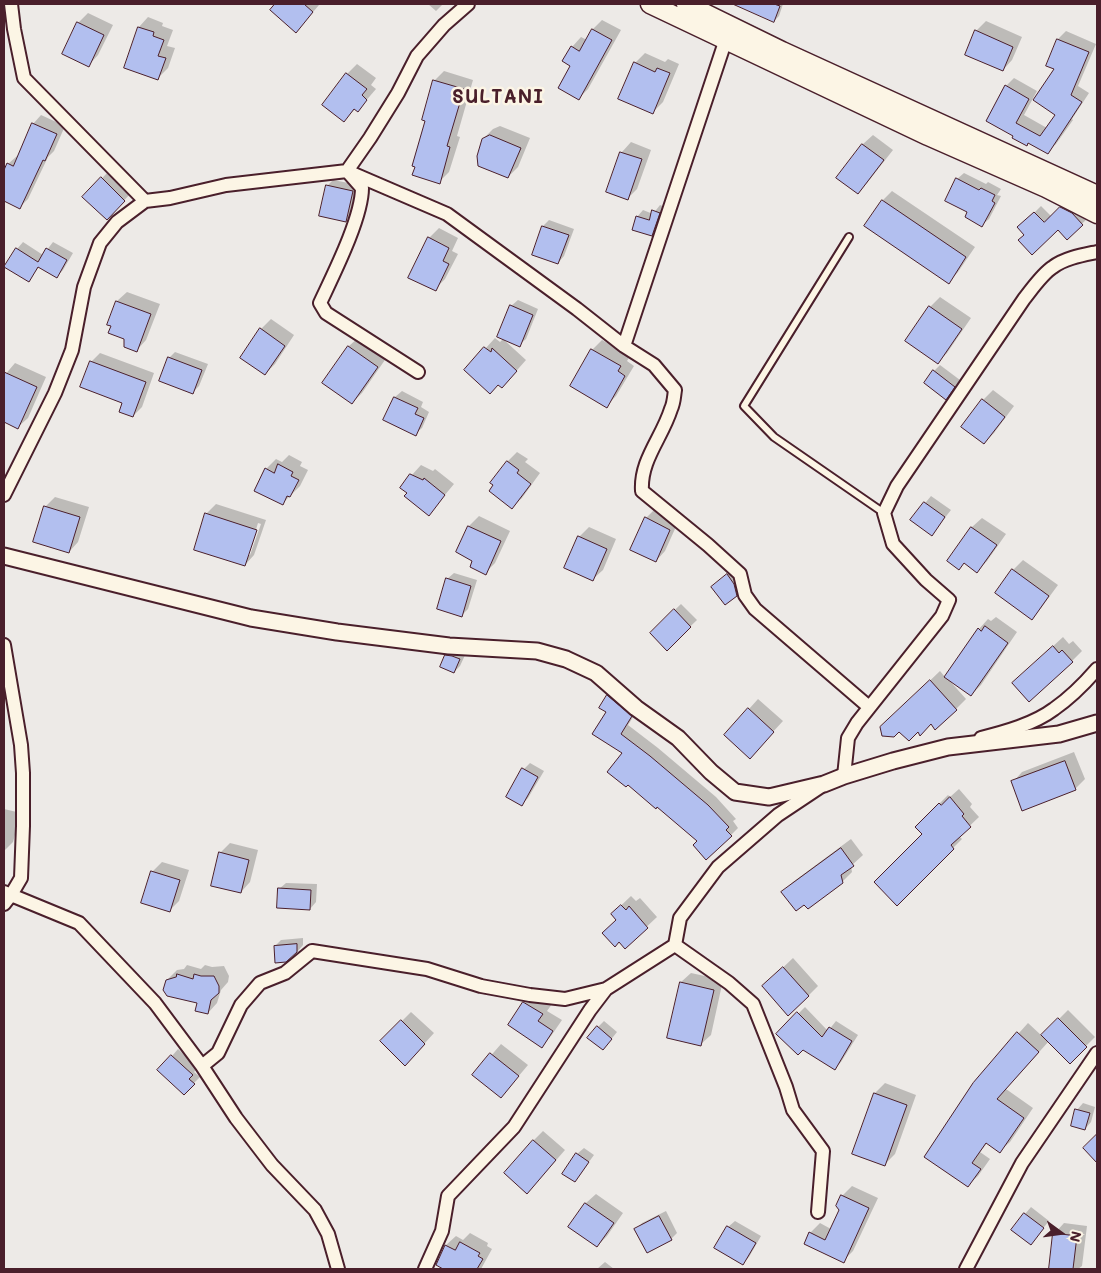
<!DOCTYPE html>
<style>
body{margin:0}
#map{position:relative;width:1101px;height:1273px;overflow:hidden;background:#edeae7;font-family:Mali,sans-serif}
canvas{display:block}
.frame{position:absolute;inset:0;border:5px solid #4a1f2b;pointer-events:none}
.north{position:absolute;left:1036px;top:1208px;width:50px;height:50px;-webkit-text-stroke:4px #fcf5e5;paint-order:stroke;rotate:104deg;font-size:14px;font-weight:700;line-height:20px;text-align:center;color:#4a1f2b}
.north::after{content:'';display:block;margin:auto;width:18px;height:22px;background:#4a1f2b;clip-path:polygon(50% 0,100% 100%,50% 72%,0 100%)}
</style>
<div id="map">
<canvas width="1101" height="1273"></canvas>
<div class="frame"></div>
<div class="north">N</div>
</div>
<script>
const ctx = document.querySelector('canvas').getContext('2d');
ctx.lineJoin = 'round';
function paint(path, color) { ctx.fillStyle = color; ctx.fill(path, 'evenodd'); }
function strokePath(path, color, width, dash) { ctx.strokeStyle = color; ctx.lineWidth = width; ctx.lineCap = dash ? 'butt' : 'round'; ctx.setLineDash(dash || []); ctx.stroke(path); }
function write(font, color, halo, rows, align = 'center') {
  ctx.font = font + ' Mali,sans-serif'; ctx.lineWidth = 5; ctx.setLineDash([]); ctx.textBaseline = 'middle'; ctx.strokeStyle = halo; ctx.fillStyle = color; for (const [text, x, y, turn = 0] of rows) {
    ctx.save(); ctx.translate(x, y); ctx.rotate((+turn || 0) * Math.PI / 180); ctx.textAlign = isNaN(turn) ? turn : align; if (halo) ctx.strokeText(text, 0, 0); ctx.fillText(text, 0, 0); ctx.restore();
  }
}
paint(new Path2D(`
 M277,4H317L319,5L302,25L271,10Z
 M428,4H443L436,11Z
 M733,4H783L779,16L774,21Z
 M88,13L113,25L98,55L89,65L78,23Z
 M148,17L163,23L162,26L173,30L167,46L175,48L168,68L158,78L139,27Z
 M602,20L621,30L588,89L579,98L572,65V47L581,37L587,40L593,29Z
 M986,21L1022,37L1012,60L1003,70L976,31Z
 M1066,31L1096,44L1078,86L1089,93L1072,119L1073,120L1056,144L1047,152L1029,142L1014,137L1006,86L1014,78L1037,91L1024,115L1047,128L1057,115L1056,69L1048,65L1058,39Z
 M645,53L665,62L668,59L679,64L663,102L653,112L635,63Z
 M357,64L376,78L371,85L376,89L358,110L356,108L344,120L324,105L347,74Z
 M444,71L473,80L457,136L460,137L449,172L439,182L427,121L434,81Z
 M41,115L65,126L54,151L48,157L28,199L20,207L4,200V173L8,164L17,156L19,157L33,124Z
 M500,126L530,138L518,167L508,177L483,139L493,129Z
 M873,135L893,150L867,183L858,193L838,178L863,144Z
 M631,142L651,150L637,189L627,199L607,192L622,152Z
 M108,172L131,193L107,219L84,197Z
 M964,173L986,184L988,182L1001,189L997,195L1001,196L989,219L982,225L969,212L957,179Z
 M333,180L359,185L352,214L346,221L327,186Z
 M892,191L975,247L958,272L949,282L883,200Z
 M1067,201L1088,218L1067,238L1058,228L1025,234L1019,228L1041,206L1051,216Z
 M660,205L665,207L658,229L652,235L637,217L643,210L653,214Z
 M549,220L574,229L564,256L558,263L533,254L543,226Z
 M439,228L458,238L452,251L458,254L445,279L435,289L429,238Z
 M23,242L43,255L53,242L73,253L63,270L57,276L39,267L28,281L17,249Z
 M127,292L160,304L146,340L137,350L113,325L109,324L117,301Z
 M940,297L971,318L947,353L938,362L906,341L930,307Z
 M518,300L538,309L526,339L519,345L511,306Z
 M271,319L294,335L275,364L265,374L261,329Z
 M359,337L387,357L362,393L352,403L324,383L349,346Z
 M495,338L500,342L503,339L526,360L511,377L466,370Z
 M602,340L630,356L627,361L634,366L616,396L606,406L592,350Z
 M175,352L208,364L199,386L193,392L169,358Z
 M100,353L154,373L142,407L133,416L91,362Z
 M15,363L46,377L28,418L18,427L4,421V376Z
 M940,365L960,380L946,398L934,371Z
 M993,390L1014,406L994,433L984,443L983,400Z
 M402,391L423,402L421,407L429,412L422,428L415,434L385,419L395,397Z
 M517,452L528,459L525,462L540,473L522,498L512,507L492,483L508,461Z
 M289,455L302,462L300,466L308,470L300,486L282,504L266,469L276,459L282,462Z
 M421,465L433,471L435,469L454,484L429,514L401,487Z
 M931,496L951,510L932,534L912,519Z
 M55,497L89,507L78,542L69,552L45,507Z
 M216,504L266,520L254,555L245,565L206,514ZM258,523L261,524L250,555H248Z
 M656,508L679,520L665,551L656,561L646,518Z
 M479,516L510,531L495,563L485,573L474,560L457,552L469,526Z
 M982,518L1006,534L987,561L977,571L965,562L948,561L972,527Z
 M589,527L616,539L603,570L593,579L579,537Z
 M1023,560L1058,585L1041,608L1032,618L1013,570Z
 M734,569L743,589L736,595L712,587Z
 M454,573L477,580L468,609L461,616L447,579Z
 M681,604L697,620L667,649L651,633Z
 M996,617L1017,632L981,685L971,695L949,680L966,699L956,709L918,730L892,717L940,671L945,677L979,629L988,619L991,621Z
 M1063,637L1069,644L1073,641L1082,651L1072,661L1024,673Z
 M453,649L466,653L460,666L454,672L446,656Z
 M615,688L639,708L628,725L658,748L716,797L736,819L733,821L738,828L731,835L698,841L624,753L607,712L608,696Z
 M758,699L783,721L759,747L749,709Z
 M1074,752L1085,779L1075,789L1013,782L1022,772Z
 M530,763L544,771L528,798L522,804L524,769Z
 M959,789L972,804L970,807L979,817L959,836L962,839L897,904L924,834L916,827L948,795L950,797Z
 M4,809L21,813L13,842L4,851Z
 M851,839L863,855L851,866L852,872L842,882L805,903L783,892L793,882Z
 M230,843L258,850L250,882L241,892L220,853Z
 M162,862L189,870L179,901L169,911L152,872Z
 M286,883L317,884L316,902L310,909L279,889Z
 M631,896L636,901L640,898L657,917L625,947L618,920L612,914Z
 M303,938V945L297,952L275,946L281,940Z
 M793,958L818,986L808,996L773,977Z
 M187,965L201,969L205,965L212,967L224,966L229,976L228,982L221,990L217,1003L208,1013L199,1002L167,980L177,970L184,969Z
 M691,973L723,980L711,1035L701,1044L681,982Z
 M534,993L552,1004L547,1011L562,1020L551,1036L542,1046L524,1003Z
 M805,1007L828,1031L836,1021L858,1035L841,1062L835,1068L778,1034Z
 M1068,1010L1095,1037L1070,1062L1049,1041L1006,1089L1033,1108L1010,1142L1000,1151L987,1143L980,1152L990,1159L978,1176L968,1185L974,1083L1028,1023L1042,1036Z
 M411,1012L434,1033L415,1054L382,1041Z
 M604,1021L617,1032L609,1042L598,1027Z
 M501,1044L528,1065L501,1097L474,1075Z
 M178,1049L198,1068L194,1072L200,1077L190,1087L172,1056Z
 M885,1083L916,1095L895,1154L885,1164L875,1093Z
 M1083,1103L1095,1107L1091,1122L1085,1129L1077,1110Z
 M543,1131L565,1150L537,1182L533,1141Z
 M584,1148L594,1155L575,1181L577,1154Z
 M852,1186L878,1198L853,1251L843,1261L810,1233L820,1223L831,1229L840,1210L842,1196Z
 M596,1194L623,1213L607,1236L597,1246L570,1227L586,1203Z
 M1031,1207L1049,1221L1031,1243L1025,1214Z
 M666,1211L677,1233L671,1239L636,1230L642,1223Z
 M735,1221L761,1236L749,1257L743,1263L728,1227Z
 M1064,1223L1087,1226L1082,1266L1078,1269H1050L1055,1233Z
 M470,1233L488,1243L487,1246L492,1249L481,1269H445L437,1265L446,1245L456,1236L463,1240Z
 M605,1262L614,1269H597Z`), '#0003');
const building = new Path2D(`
 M275,4H304L313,12L296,33L270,10Z
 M733,4H774L780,6L774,22Z
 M77,22L104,35L89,67L62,54Z
 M138,27L154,32L153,36L164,40L158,56L166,58L158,80L124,68Z
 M592,29L612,40L579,100L558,88L570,66L562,61L571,46L579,51Z
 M975,30L1013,47L1003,71L965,55Z
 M1057,39L1089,52L1071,95L1082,102L1048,154L1028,143L1027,146L1012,138L1013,136L986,121L1005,85L1029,99L1016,123L1040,136L1055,115L1033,100L1054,69L1046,66Z
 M634,62L655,72L657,68L670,73L653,114L618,99Z
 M346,73L367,89L362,95L367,100L358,112L354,109L344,122L322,105Z
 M433,80L464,89L447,146L450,147L440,184L412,175L415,167L412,166L425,121L422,120Z
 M32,123L57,134L45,161L43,160L20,209L4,201V170L7,163L13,166Z
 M490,135L521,148L508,178L478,166L477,156L482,139Z
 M862,144L884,160L858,194L836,178Z
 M620,152L642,159L628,200L606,192Z
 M101,177L125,201L107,220L82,197Z
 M956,178L979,190L981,188L995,195L992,201L995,203L982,227L965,217L967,212L945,201Z
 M326,185L353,191L346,222L319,216Z
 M882,200L966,257L949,284L864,226Z
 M1060,207L1072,213L1083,225L1067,240L1058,230L1032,255L1018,240L1024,235L1017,227L1034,212L1044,222Z
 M652,210L660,213L652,236L632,230L636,216L649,220Z
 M542,226L569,235L558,264L532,255Z
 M428,237L449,248L443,261L449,264L436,291L408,278Z
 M16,248L38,262L46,248L67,260L57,278L38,267L29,282L4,267Z
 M116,301L151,314L137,352L124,347V339L108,333L111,326L107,325Z
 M510,305L533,315L520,347L497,337Z
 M929,306L962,329L938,364L905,341Z
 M260,328L285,346L265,375L240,358Z
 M348,346L378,367L352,404L322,383Z
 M484,347L491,352L492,348L517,371L502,388L498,385L490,394L464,370Z
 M591,349L621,366L618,371L625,376L607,408L570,386Z
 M168,357L202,370L193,394L159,381Z
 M90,361L146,382L133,417L119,412L122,403L80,387Z
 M933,370L955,387L946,400L924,383Z
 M4,372L37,387L18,429L4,422Z
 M394,397L418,408L415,414L424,418L416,436L383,420Z
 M982,399L1005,417L984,444L961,427Z
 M507,461L519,470L517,473L531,484L512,509L489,491L493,485L490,483Z
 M278,464L293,472L291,476L299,480L290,497L287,496L283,505L254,491L265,468L274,473Z
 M410,474L423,480L424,478L445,495L429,516L404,496L407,493L400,488Z
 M924,502L945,517L932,536L910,520Z
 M44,506L80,517L69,553L33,542Z
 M205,513L257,530L245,566L194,550Z
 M645,517L670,530L656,562L630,550Z
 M468,526L501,541L486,575L470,567L472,561L456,552Z
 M971,527L997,545L977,573L964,563L959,570L947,561Z
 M578,536L607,549L593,581L564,568Z
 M1012,569L1049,596L1032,620L995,593Z
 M727,574L734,584L737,596L725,605L711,587Z
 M446,578L471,586L462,617L437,609Z
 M674,609L691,627L667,651L650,633Z
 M985,626L1008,643L971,696L944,677L978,628L981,631Z
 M1053,646L1059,653L1062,650L1073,662L1029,702L1012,683Z
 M445,655L452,656L460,659L454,673L440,667Z
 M930,680L957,710L935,730L931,724L920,736L918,732L909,741L899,732L894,737L882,736L880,727Z
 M607,695L632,716L621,734L650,756L708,805L729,827L726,830L732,836L706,860L693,845L697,841L657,807L656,809L628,785L626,787L607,772L622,753L592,734L606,712L599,708Z
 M748,708L774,732L750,759L724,735Z
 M1065,761L1076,790L1022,811L1011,781Z
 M522,768L538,777L522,806L506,797Z
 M950,797L964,814L962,816L971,827L951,845L954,849L897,906L874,882L922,834L915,827L939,803L941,805Z
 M841,848L854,866L841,875L843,883L808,909L804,905L796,911L781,892Z
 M219,852L249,860L241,893L211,886Z
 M151,871L180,880L170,912L141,903Z
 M278,888L311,890L310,910L277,908Z
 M621,905L626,910L629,906L648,928L625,949L619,942L615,947L602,933L616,920L611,914Z
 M297,944V952L286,962L275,963L274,946Z
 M783,967L809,996L788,1016L762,986Z
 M177,974L193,979L194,974L201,976H214L219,986V993L211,1000L208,1014L195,1011L197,1003L167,996L163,990L166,980L176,977Z
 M680,982L714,990L701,1046L667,1038Z
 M523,1002L543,1014L538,1021L553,1031L542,1048L508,1025Z
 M797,1012L822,1037L829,1027L852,1041L835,1070L803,1050L798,1055L776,1034Z
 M1058,1018L1087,1047L1070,1064L1041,1035Z
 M401,1020L425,1044L405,1066L380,1041Z
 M597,1026L612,1039L603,1050L587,1038Z
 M1017,1032L1039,1052L997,1099L1024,1118L1000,1153L986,1143L972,1163L981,1169L968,1187L924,1157L973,1083Z
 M490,1053L519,1076L501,1098L472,1075Z
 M171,1055L193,1075L189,1079L195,1084L184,1095L157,1070Z
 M874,1093L907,1105L885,1166L852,1154Z
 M1075,1109L1090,1113L1085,1130L1071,1126Z
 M1097,1134V1163L1083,1148Z
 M533,1140L556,1160L527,1194L504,1173Z
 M576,1153L589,1162L575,1182L562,1174Z
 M841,1195L869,1208L844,1263L804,1244L809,1232L825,1240L839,1210L836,1206Z
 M585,1203L614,1223L597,1247L568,1227Z
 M1024,1213L1044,1228L1031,1245L1011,1230Z
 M659,1216L672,1240L647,1253L634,1229Z
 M727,1226L756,1243L743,1265L714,1248Z
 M1053,1233L1077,1236L1073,1269H1049Z
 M460,1242L480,1253L478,1256L483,1259L477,1269H443L436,1265L445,1245L455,1250Z`);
paint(building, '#b2bfef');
strokePath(building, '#4a1f2b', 1);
const service = new Path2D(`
 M849,237L744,406L774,437L884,513`);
const minor = new Path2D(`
 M11,4L14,29L24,78L145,201
 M468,4L444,25L417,56L398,93L370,138L347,171L447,214L577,309L624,346L654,365L675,390C674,396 674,403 671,409C662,438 640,460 642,491L708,545L740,574L745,595L755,609L869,707
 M624,346L726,39
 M4,495L55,393L72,350L84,287L100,243L117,222L145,201L170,198L226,185L347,171L362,188C362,218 333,275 320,303L326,313L418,372
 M4,645L21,745L23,773V826L21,878L11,895L4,892
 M981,738C1005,732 1034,724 1054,709C1070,698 1084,684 1097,669
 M844,776L848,738L857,723L942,616L949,600L926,580L893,544L884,513L897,486L1024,299C1032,289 1042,274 1053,267C1065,258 1083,255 1097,252
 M4,904L11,895L79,923L155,1003L202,1066
 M675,945L680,918L718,867L778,815L820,787
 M338,1269L328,1234L315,1210L272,1165L236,1118L202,1066L218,1053L241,1005L260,983L285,973L312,951L427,969L481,986L530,995L565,999L606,989
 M425,1269L442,1231L448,1196L514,1127L590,1010L606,989L675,945L729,983L753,1004L786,1087L793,1110L823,1151L818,1212
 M966,1269L1022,1163L1097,1053`);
const tertiary = new Path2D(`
 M4,556L251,618L337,632L449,646L537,651L566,659L596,673L636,708L678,738L711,772L735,792L769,797L824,784L844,776L893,761L948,747L1059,734L1097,723`);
const secondary = new Path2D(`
 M650,4L928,136L1046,188L1097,214
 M686,4L782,51L1097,195`);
strokePath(service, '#4a1f2b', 10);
strokePath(minor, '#4a1f2b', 16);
strokePath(tertiary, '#4a1f2b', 19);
strokePath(secondary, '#4a1f2b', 21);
strokePath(service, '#fcf5e5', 6);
strokePath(minor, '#fcf5e5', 12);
strokePath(tertiary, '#fcf5e5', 15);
strokePath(secondary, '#fcf5e5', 18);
ctx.letterSpacing = '1px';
write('bold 19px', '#4a1f2b', '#fcf5e5', [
 ["SULTANI",498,97]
]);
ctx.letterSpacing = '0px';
</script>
